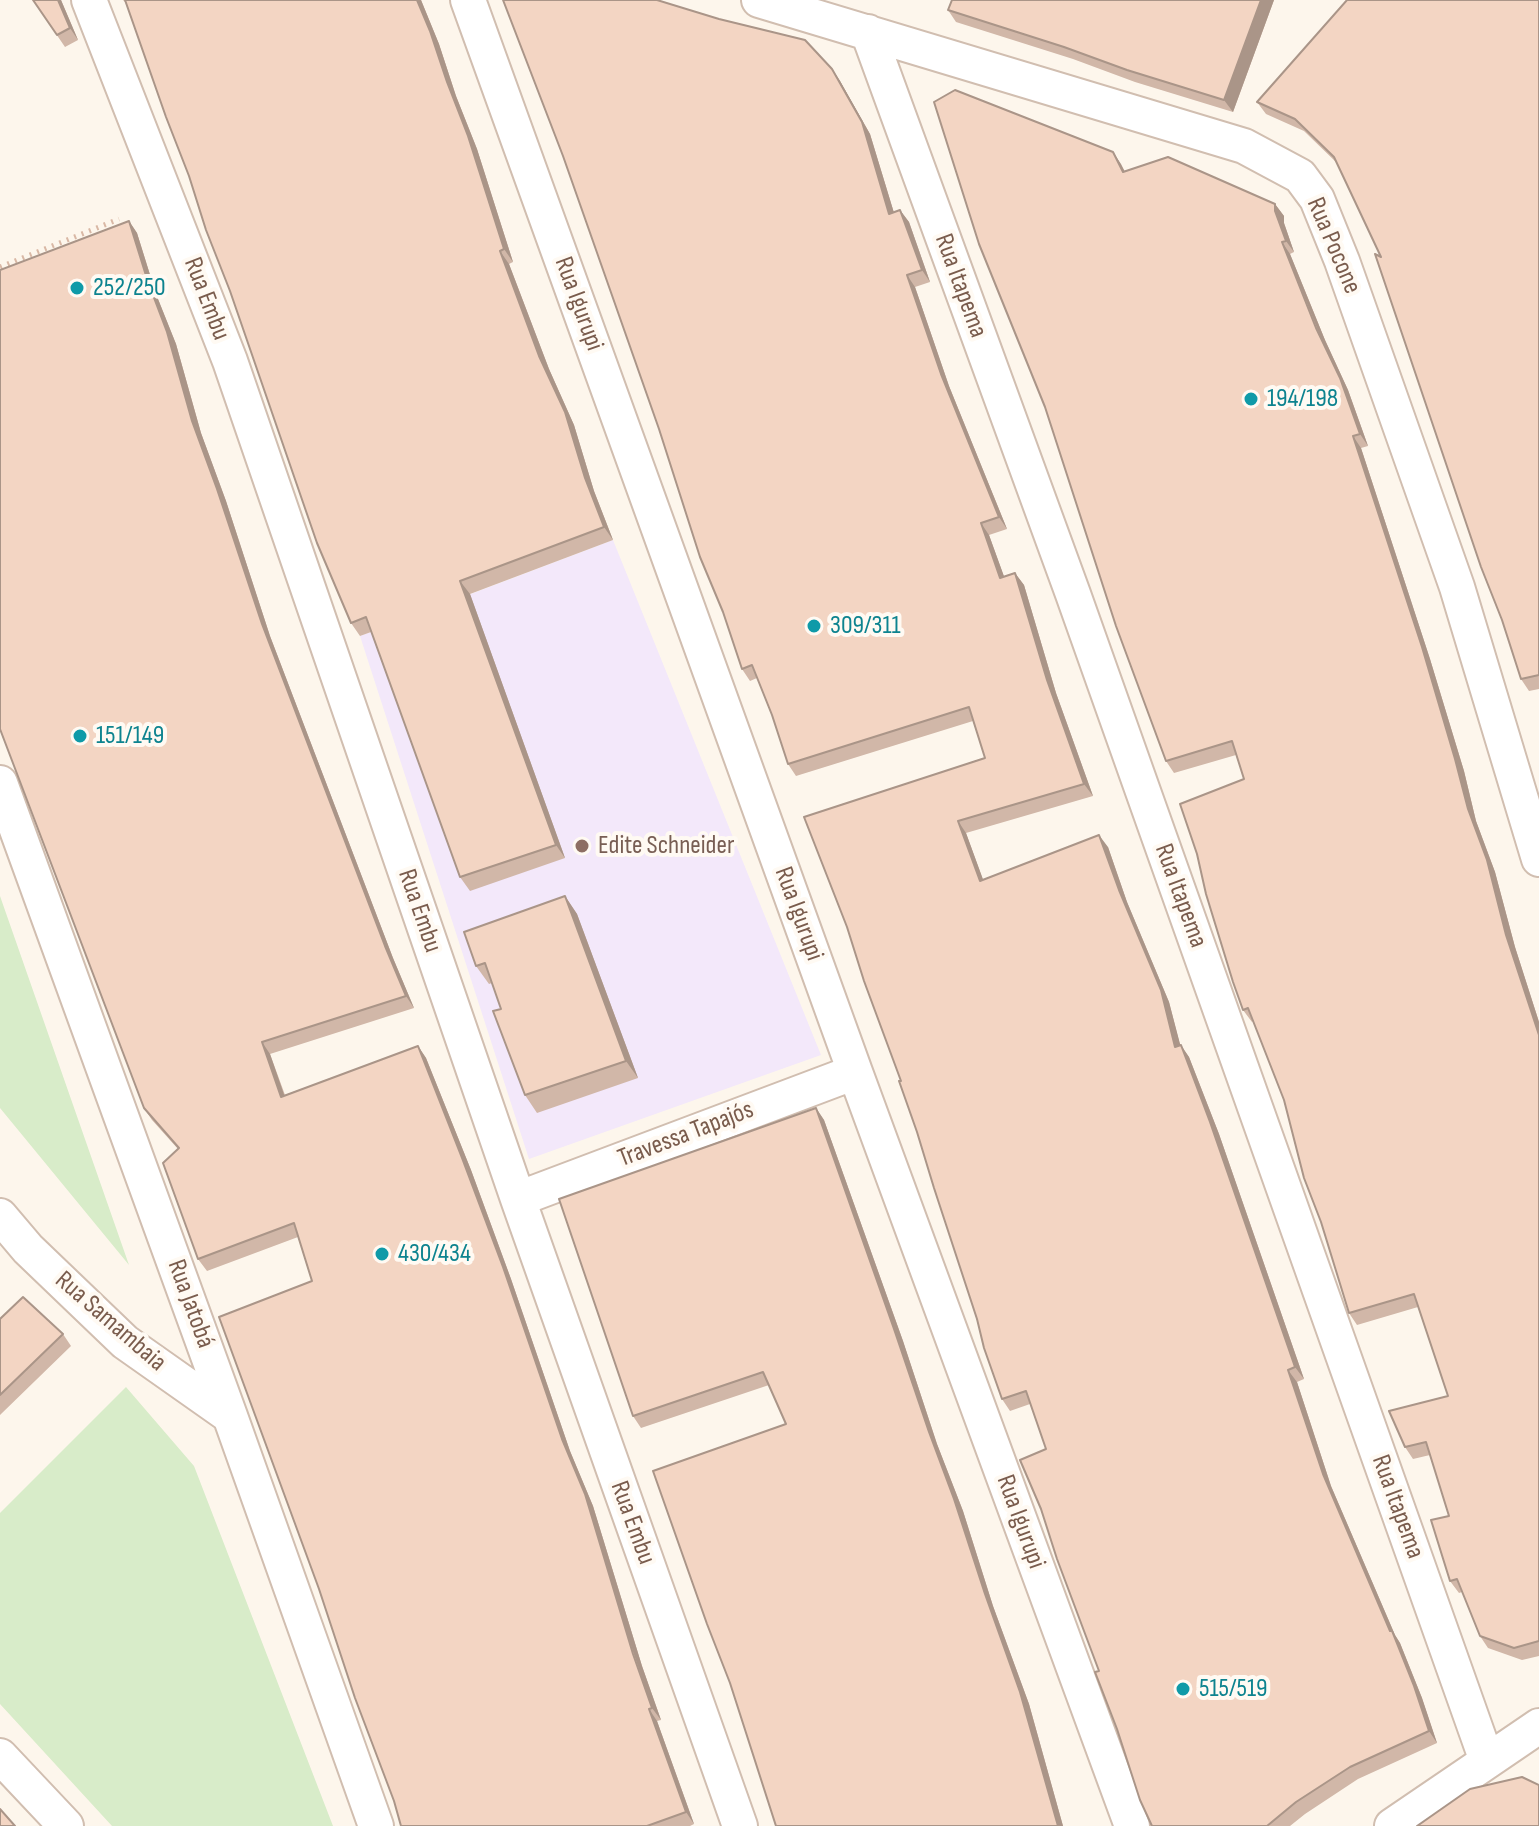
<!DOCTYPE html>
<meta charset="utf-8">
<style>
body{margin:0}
canvas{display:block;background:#fdf6ec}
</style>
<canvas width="1539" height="1826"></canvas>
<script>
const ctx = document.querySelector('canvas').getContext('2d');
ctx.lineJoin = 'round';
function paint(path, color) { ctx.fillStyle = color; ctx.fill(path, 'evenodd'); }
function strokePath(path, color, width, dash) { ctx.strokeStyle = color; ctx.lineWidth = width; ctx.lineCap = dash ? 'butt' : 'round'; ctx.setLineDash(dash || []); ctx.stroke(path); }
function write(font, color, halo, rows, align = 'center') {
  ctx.font = font + ' "Sofia Sans Condensed",sans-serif'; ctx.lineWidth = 8; ctx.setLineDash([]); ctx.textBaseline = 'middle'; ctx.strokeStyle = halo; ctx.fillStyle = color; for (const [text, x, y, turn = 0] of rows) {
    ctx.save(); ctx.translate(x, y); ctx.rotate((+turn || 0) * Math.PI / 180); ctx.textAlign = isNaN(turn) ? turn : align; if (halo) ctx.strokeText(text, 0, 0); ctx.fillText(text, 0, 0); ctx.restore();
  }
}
paint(new Path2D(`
 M613,540L821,1055L529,1159L360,636Z`), '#f3e8fa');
paint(new Path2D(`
 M0,896L129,1265L0,1108Z
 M126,1387L194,1466L333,1826H112L0,1704V1513Z`), '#d8ecc9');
const street = new Path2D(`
 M89,0L230,361L518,1199L740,1826
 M468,0L855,1072L1132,1826
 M759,0L1244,146L1300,176L1317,199L1342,261L1457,587L1539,859
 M868,32L1073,594L1487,1761
 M0,783L230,1416L376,1826
 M518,1199L855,1072
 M0,1216L28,1249L125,1342L230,1416
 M0,1756L66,1826
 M1392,1826L1539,1726`);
strokePath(street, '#d1beb0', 38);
strokePath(new Path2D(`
 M0,267L119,219`), '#d9b8a5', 5, [2, 6]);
strokePath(street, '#fff', 34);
paint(new Path2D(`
 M33,0H61L78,40L65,47Z
 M123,0H421L439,44L456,96L477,149L513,262L509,264L549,369L574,425L594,491L613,540L470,594L565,858L470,891L460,877L371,632L360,636L351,623L126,3Z
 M952,0H1274L1233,112L1135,82L1073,59L956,22L948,10Z
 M1539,0V689L1529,691L1521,679L1502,620L1381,257L1338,164L1304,131L1266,114L1257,102Z
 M832,69L840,81L870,134L894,213L900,210L909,222L930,282L915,287L949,386L1007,529L989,535L1004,577L1015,573L1024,585L1056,693L1093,796L966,833L983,880L1108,847L1127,902L1169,1002L1180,1045L1189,1057L1219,1134L1304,1379L1297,1382L1331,1486L1395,1635L1400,1643L1422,1698L1437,1743L1358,1779L1305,1814L1290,1826H1152L1099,1671L1046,1449L1030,1404L1010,1411L1002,1399L901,1081L864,981L985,758L973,721L796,776L788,764L772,715L757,678L750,681L742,669Z
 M1113,152L1125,172L1275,204L1284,216V223L1294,252L1290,254L1325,340L1348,390L1368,446L1361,448L1430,659L1464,771L1476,821L1495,872L1515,947L1539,1022V1656L1522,1660L1488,1648L1480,1636L1462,1592L1459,1593L1450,1581L1449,1516L1430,1455L1413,1459L1405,1447L1448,1396L1418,1307L1357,1325L1349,1313L1284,1100L1253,1021L1252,1022L1243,1010L1244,779L1236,755L1174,773L1166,761Z
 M129,221L137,233L156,294L176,344L201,433L226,501L270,636L393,958L414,1008L270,1054L285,1095L418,1046L426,1058L471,1170L511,1279L570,1451L593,1506L642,1666L661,1720L657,1721L694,1824L690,1826H401L312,1281L298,1237L207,1271L198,1259L178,1149L152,1120L144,1108Z
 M565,896L577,914L638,1078L537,1113L525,1095L501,1009L492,983L489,984L476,966Z
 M816,1108L824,1120L903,1341L937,1444L963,1511L993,1606L1029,1704L1063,1826H776L786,1424L769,1385L641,1428L633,1416Z
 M0,1319L63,1334L71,1346L0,1415Z`), '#d1b7a8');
paint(new Path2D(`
 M58,0H61L78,40L70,28Z
 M417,0H421L439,44L456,96L477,149L513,262L504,249L447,82Z
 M1261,0H1274L1233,112L1224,100Z
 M832,69L840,81L870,134L898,226L889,214Z
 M1113,152L1121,164L1131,184L1123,172Z
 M1275,204L1284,216V223L1294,252L1286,241L1275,211Z
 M900,210L909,222L930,282L922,270Z
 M129,221L137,233L156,294L176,344L201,433L226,501L270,636L393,958L414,1008L406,996L385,946L262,624L192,421Z
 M1282,242L1290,254L1325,340L1348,390L1368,446L1360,434Z
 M500,251L509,264L549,369L574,425L594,491L613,540L604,527L585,478Z
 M907,275L915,287L949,386L1007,529L999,517L941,374Z
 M1353,436L1361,448L1430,659L1464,771L1476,821L1495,872L1515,947L1539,1022V1035L1506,935Z
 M981,523L989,535L1009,590L1000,578Z
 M1015,573L1024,585L1056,693L1093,796L1084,784L1047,680Z
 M460,581L470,594L565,858L556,845Z
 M958,821L966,833L988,893L980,881Z
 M1099,835L1108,847L1127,902L1169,1002L1184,1059L1175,1047Z
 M565,896L577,914L638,1078L626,1061Z
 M262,1042L270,1054L289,1109L281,1097Z
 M1181,1045L1189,1057L1219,1134L1304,1379L1295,1367Z
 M418,1046L426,1058L471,1170L511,1279L570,1451L593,1506L642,1666L661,1720L652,1708L562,1439Z
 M816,1108L824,1120L903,1341L937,1444L963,1511L993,1606L1029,1704L1063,1826H1058L985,1594Z
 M1288,1370L1297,1382L1331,1486L1395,1635L1400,1643L1422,1698L1437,1743L1429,1731L1390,1631L1323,1474Z
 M649,1709L657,1721L694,1824L686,1812Z`), '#aa9588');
const building = new Path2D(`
 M33,0H58L70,28L57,35Z
 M125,0H417L430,31L447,82L468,136L504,249L500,251L539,356L565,412L585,478L604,527L460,581L556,845L460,877L366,617L351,623L317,543L230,291L206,230L189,176L166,117Z
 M503,0H657L719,19L805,40L832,69L862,122L889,214L900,210L922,270L907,275L941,374L999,517L981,523L1000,578L1015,573L1047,680L1084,784L958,821L980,881L1099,835L1119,890L1161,990L1175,1047L1181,1045L1210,1122L1295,1367L1288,1370L1323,1474L1390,1631H1392L1414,1686L1429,1731L1350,1767L1296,1802L1267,1826H1152L1140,1800L1117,1729L1095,1672L1099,1671L1057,1559L1041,1509L1020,1460L1046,1449L1026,1391L1002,1399L984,1348L977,1319L934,1188L917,1132L899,1081H901L864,981L847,927L804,817L985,758L969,707L788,764L772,715L752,665L742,669L723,612L700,557L659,429L563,156Z
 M952,0H1261L1224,100L1127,70L1064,47L948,10Z
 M1347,0H1539V675L1521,679L1502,620L1481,567L1375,254L1381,257L1334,157L1295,119L1257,102Z
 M955,90L1113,152L1123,172L1168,157L1275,204V211L1286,241L1282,242L1316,328L1340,378L1360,434L1353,436L1422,647L1455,759L1468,809L1487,860L1506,935L1539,1035V1641L1514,1648L1480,1636L1457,1579L1450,1581L1431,1520L1449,1516L1426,1442L1405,1447L1389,1411L1448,1396L1414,1294L1349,1313L1321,1222L1304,1178L1284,1100L1248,1008L1243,1010L1233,982L1206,894L1197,854L1180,804L1244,779L1232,741L1166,761L1116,626L1045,407L979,244L934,102Z
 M129,221L148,282L167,332L192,421L217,489L262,624L385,946L406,996L262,1042L281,1097L418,1046L462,1158L503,1267L562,1439L585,1494L633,1654L652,1708L649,1709L686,1812L647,1826H401L394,1801L355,1698L319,1589L219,1317L312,1281L294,1223L198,1259L163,1163L179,1148L144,1108L0,729V270Z
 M565,896L626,1061L525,1095L493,1011L501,1009L485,963L476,966L464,932Z
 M816,1108L894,1329L929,1432L954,1499L985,1594L1020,1692L1058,1826H776L730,1683L707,1624L653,1471L786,1424L763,1372L633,1416L559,1199Z
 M23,1297L63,1334L0,1395V1319Z
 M1522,1777L1539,1785V1826H1417L1470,1789Z
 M0,1809L15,1826H0Z`);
paint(building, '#f3d5c3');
strokePath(building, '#aa9588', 2);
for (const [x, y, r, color] of [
 [77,288,8,"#0f9aa8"],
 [1251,399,8,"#0f9aa8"],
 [814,626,8,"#0f9aa8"],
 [80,736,8,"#0f9aa8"],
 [582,846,8,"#8d6e63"],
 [382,1254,8,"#0f9aa8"],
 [1183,1689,8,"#0f9aa8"]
]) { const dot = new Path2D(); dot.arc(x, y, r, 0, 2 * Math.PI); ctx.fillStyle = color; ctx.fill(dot); strokePath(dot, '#fffaf3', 3); }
write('26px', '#7a5c4d', '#fffaf3', [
 ["Rua Pocone",1333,246,67],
 ["Rua Itapema",960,286,70],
 ["Rua Embu",206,299,69],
 ["Rua Igurupi",578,304,70],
 ["Rua Itapema",1180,896,70],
 ["Rua Embu",419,911,71],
 ["Rua Igurupi",798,914,70],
 ["Travessa Tapajós",686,1135,-21],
 ["Rua Jatobá",190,1304,70],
 ["Rua Samambaia",110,1322,41],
 ["Rua Itapema",1397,1507,70],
 ["Rua Igurupi",1020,1522,70],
 ["Rua Embu",632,1523,70]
]);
write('26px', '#0d838f', '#fffaf3', [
 ["252/250",93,288],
 ["194/198",1267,399],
 ["309/311",830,626],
 ["151/149",96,736],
 ["430/434",398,1254],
 ["515/519",1199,1689]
], 'left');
write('26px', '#785e54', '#fffaf3', [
 ["Edite Schneider",598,846]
], 'left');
</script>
